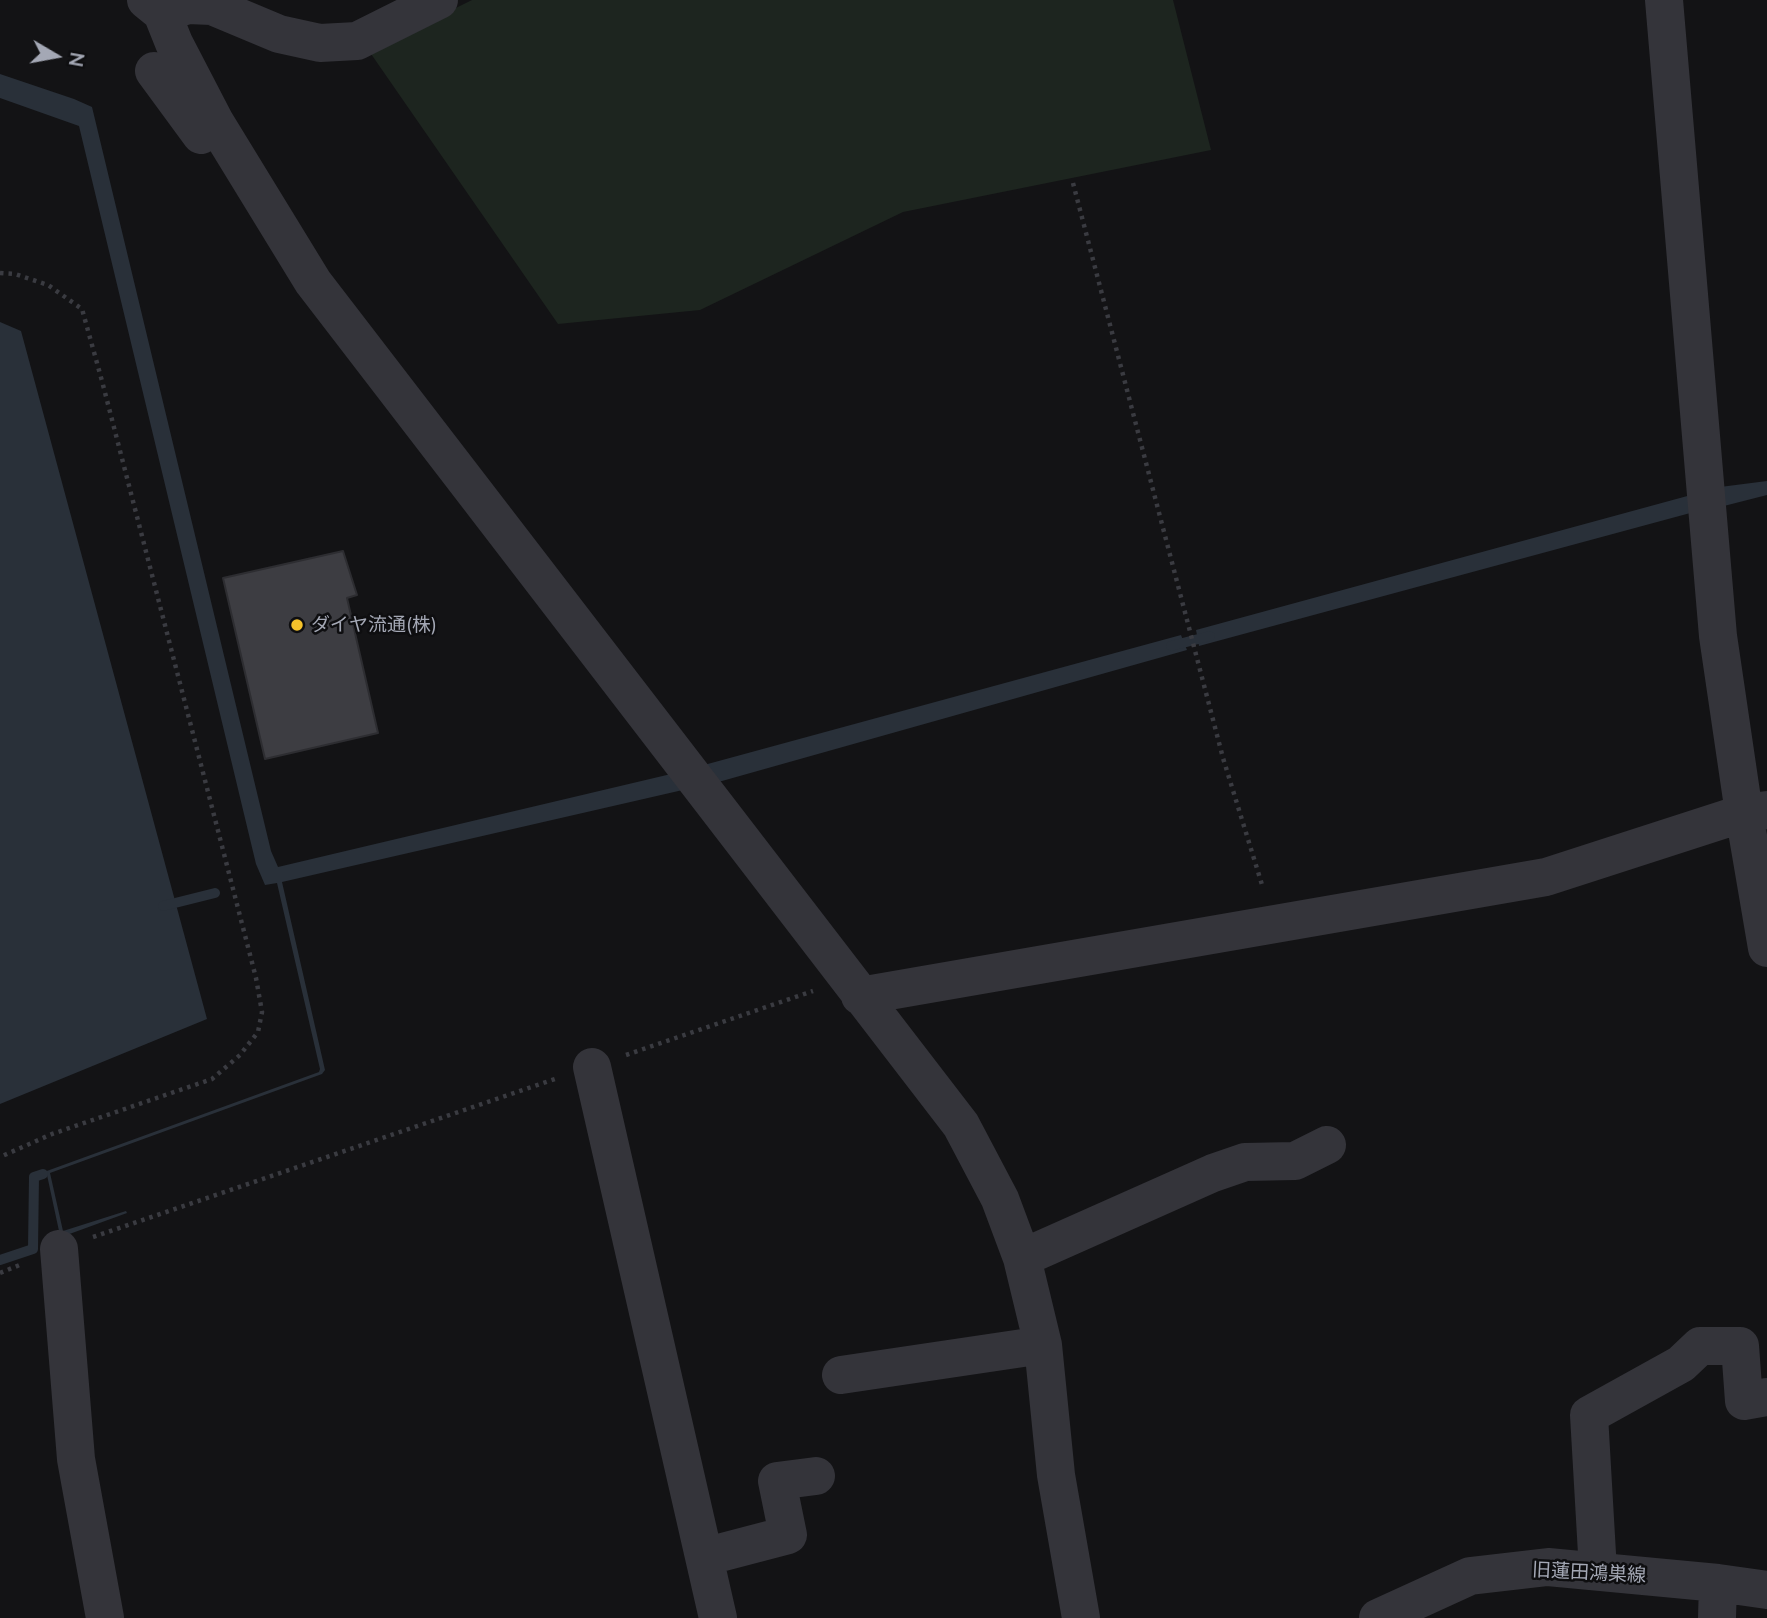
<!DOCTYPE html>
<meta charset="utf-8">
<style>
body{margin:0}
#map{position:relative;width:1767px;height:1618px;overflow:hidden;background:#131315;font-family:Mulish,sans-serif}
canvas{display:block}
.north{position:absolute;left:21px;top:21px;width:70px;height:70px;-webkit-text-stroke:5px #0e0e10;paint-order:stroke;rotate:100deg;font-size:19px;font-weight:700;line-height:28px;text-align:center;color:#a4a8b5}
.north::after{content:'';display:block;margin:auto;width:24px;height:32px;background:#a4a8b5;clip-path:polygon(50% 0,100% 100%,50% 72%,0 100%)}
</style>
<div id="map">
<canvas width="1767" height="1618"></canvas>
<div class="north">N</div>
</div>
<script>
const ctx = document.querySelector('canvas').getContext('2d');
ctx.lineJoin = 'round';
function paint(path, color) { ctx.fillStyle = color; ctx.fill(path, 'evenodd'); }
function strokePath(path, color, width, dash) { ctx.strokeStyle = color; ctx.lineWidth = width; ctx.lineCap = dash ? 'butt' : 'round'; ctx.setLineDash(dash || []); ctx.stroke(path); }
function write(font, color, halo, rows, align = 'center') {
  ctx.font = font + ' Mulish,"Noto Sans JP",sans-serif'; ctx.lineWidth = 5; ctx.setLineDash([]); ctx.textBaseline = 'middle'; ctx.strokeStyle = halo; ctx.fillStyle = color; for (const [text, x, y, turn = 0] of rows) {
    ctx.save(); ctx.translate(x, y); ctx.rotate((+turn || 0) * Math.PI / 180); ctx.textAlign = isNaN(turn) ? turn : align; if (halo) ctx.strokeText(text, 0, 0); ctx.fillText(text, 0, 0); ctx.restore();
  }
}
paint(new Path2D(`
 M472,0H1173L1211,150L903,212L700,310L558,324L369,51Z`), '#1d251f');
paint(new Path2D(`
 M0,74L74,99L92,107L271,851L278,867L671,774L1181,635L1187,650L722,781L282,882L325,1070L322,1074L50,1173L63,1231L126,1211L127,1213L64,1236L59,1231L47,1175L33,1179V1176L319,1072L320,1069L277,883L265,885L256,864L79,126L0,98Z
 M0,322L21,331L207,1019L0,1104Z
 M1767,481V495L1720,507V487Z
 M1691,495L1694,512L1199,646L1196,630Z`), '#293039');
strokePath(new Path2D(`
 M1171,646L1210,636
 M163,906L215,893
 M0,1260L33,1249L34,1177L43,1174`), '#293039', 10);
const building = new Path2D(`
 M343,551L357,595L347,598L378,733L265,759L223,578Z`);
paint(building, '#3d3d42');
strokePath(building, '#2d2d31', 2);
strokePath(new Path2D(`
 M1073,183L1223,758L1263,888
 M0,273L15,274L48,285L82,309L102,381L256,978L262,1012L258,1032L240,1055L212,1079L52,1134L0,1157
 M626,1055L813,991
 M93,1237L558,1078
 M0,1273L22,1264`), '#3a3b41', 4.5, [3.5, 5]);
strokePath(new Path2D(`
 M146,0L162,13L174,43L215,122L313,282L961,1125L1000,1199L1022,1258L1043,1345L1056,1475L1081,1618
 M1664,0L1718,636L1744,813L1767,948
 M162,13L188,5L212,6L279,34L320,43L357,41L439,0
 M154,71L201,135
 M860,996L1546,877L1744,813L1767,810
 M592,1067L718,1618
 M59,1249L76,1459L105,1618
 M1022,1258L1213,1173L1245,1162L1295,1161L1327,1145
 M841,1375L1043,1345
 M704,1557L788,1535L777,1481L816,1476
 M1598,1571L1589,1415L1681,1364L1700,1346H1740L1744,1401L1767,1397
 M1378,1618L1470,1576L1548,1567L1718,1583L1767,1590
 M1717,1618L1718,1583`), '#34343a', 38);
for (const [x, y, r, color] of [
 [297,625,7,"#f5c22b"]
]) { const dot = new Path2D(); dot.arc(x, y, r, 0, 2 * Math.PI); ctx.fillStyle = color; ctx.fill(dot); strokePath(dot, '#0e0e10', 2.5); }
write('19px', '#a4a8b5', '#0e0e10', [
 ["ダイヤ流通(株)",311,625]
], 'left');
write('19px', '#a4a8b5', '#0e0e10', [
 ["旧蓮田鴻巣線",1589,1573,3]
]);
</script>
